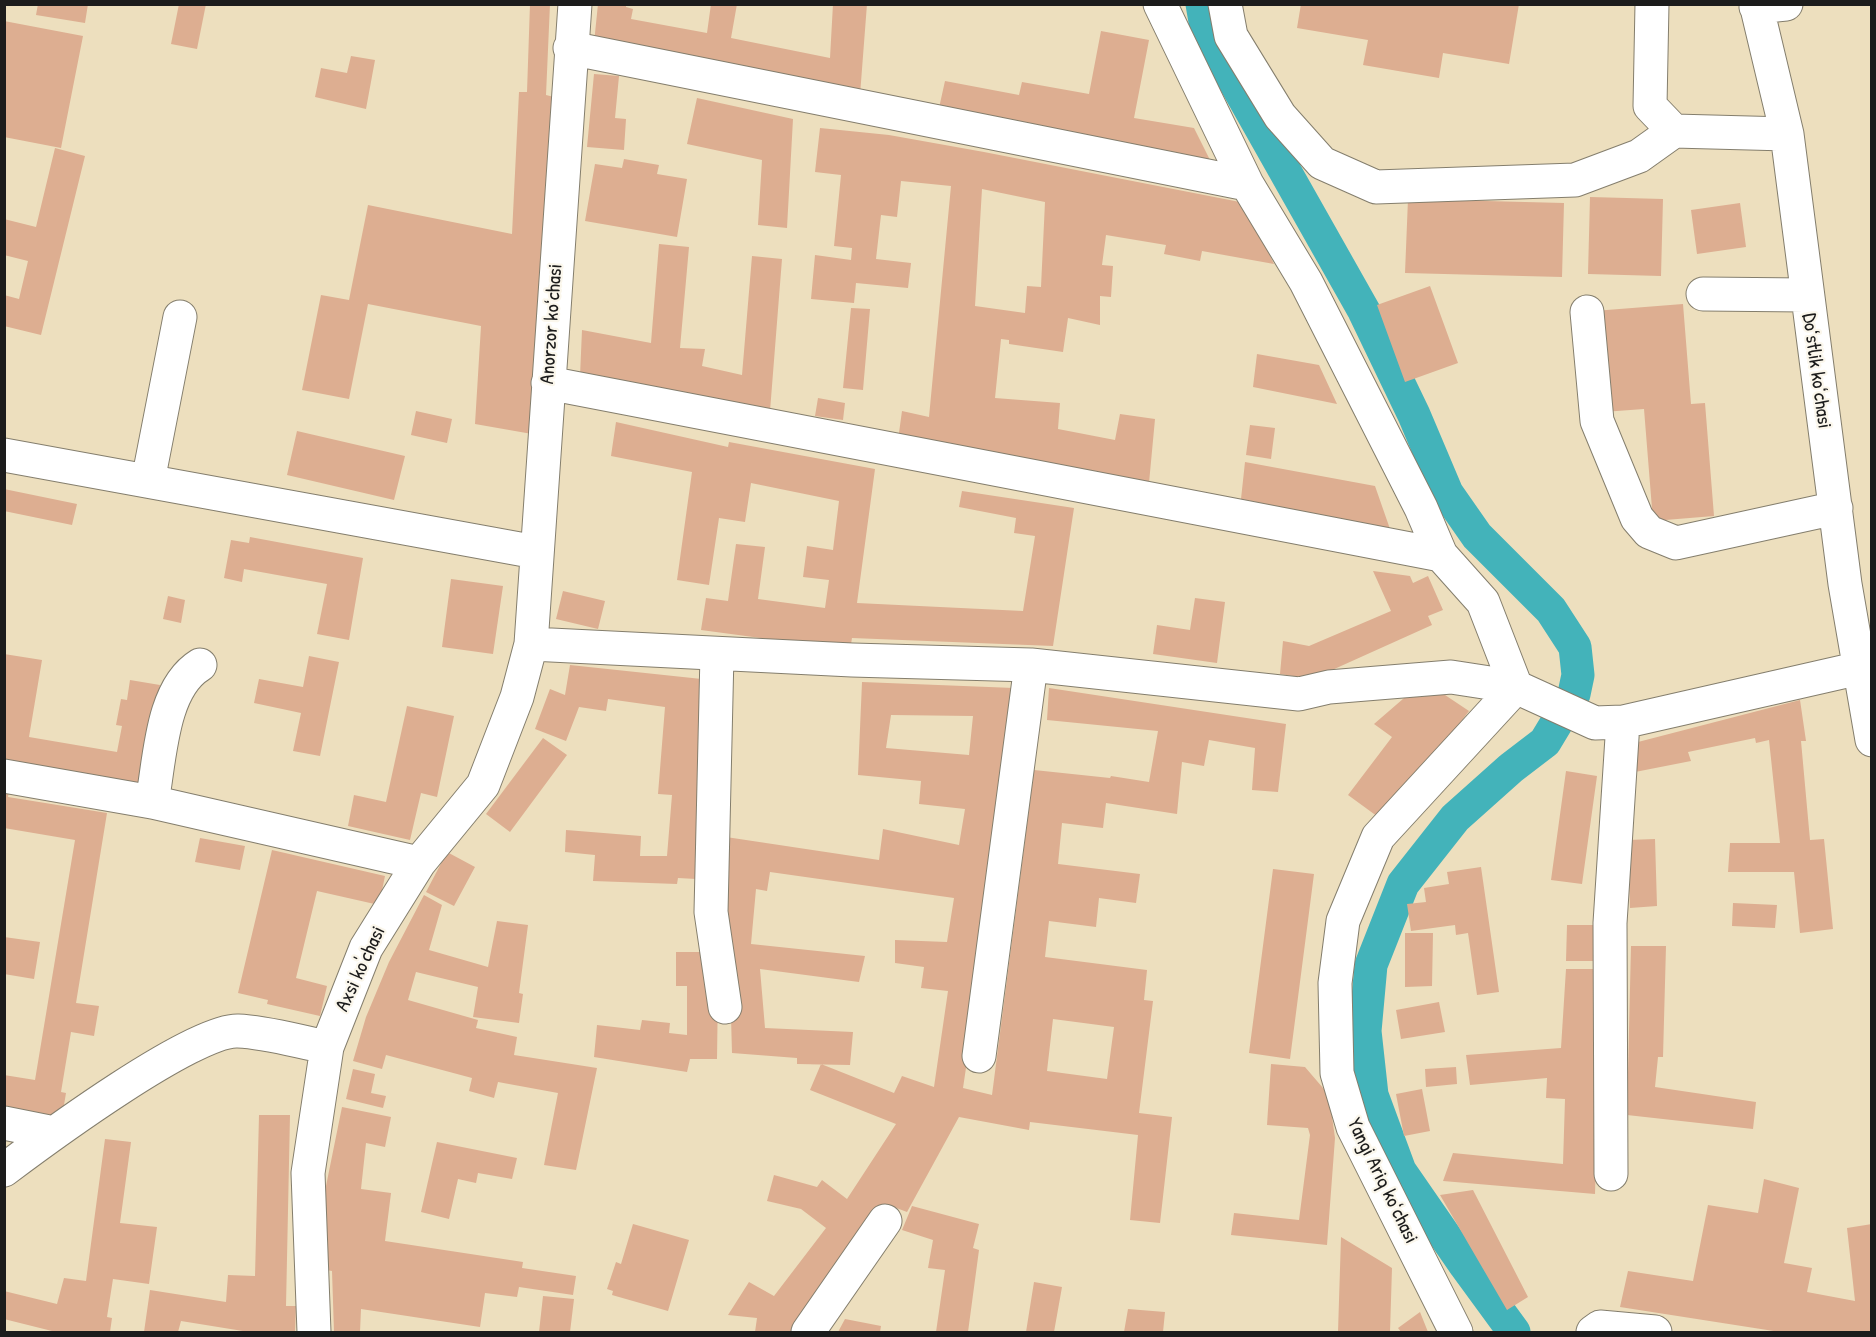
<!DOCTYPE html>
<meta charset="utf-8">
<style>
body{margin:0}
#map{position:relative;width:1876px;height:1337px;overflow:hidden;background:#eddfbe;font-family:"Patrick Hand",sans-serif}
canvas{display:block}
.frame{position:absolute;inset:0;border:6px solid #1c1c1c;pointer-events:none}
</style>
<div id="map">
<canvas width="1876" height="1337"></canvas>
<div class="frame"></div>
</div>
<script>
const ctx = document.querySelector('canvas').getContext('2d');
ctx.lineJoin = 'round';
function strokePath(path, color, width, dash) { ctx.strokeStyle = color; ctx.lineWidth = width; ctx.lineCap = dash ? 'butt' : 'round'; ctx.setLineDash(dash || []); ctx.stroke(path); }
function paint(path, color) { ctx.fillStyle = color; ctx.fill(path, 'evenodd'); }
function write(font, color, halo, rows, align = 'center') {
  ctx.font = font + ' "Patrick Hand",sans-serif'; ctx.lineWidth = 4.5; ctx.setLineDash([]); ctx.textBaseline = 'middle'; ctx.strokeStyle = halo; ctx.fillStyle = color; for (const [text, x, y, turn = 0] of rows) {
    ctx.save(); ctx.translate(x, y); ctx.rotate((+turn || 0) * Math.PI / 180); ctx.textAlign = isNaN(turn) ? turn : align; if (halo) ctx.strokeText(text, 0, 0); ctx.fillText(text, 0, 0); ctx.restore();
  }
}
strokePath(new Path2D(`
 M1202,4L1207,33L1364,311L1414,415L1447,493L1477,536L1551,610L1575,647L1578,675L1574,694L1545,742L1511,768L1455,818L1403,884L1371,965L1365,1031L1372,1095L1400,1171L1465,1265L1514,1332`), '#43b3ba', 33);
paint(new Path2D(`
 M38,4H88L85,23L36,15Z
 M179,4H206L197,49L171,44Z
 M530,4H550L546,95L554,97L532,434L475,424L481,326L368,304L349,399L302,390L321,295L349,300L368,205L512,234L519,92H527Z
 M598,4H626V7L633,9L631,19L707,33L711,4H737L731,38L830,58L833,4H867L860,95L594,43Z
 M1301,4H1519L1509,64L1443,53L1439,78L1363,65L1368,40L1297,28Z
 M4,21L83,36L61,148L4,137Z
 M1101,31L1149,40L1134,118L1194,128L1211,162L939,108L945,81L1019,95L1022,82L1089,94Z
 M351,56L375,60L366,109L315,97L321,68L347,73Z
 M594,74L619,76L615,118L626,119L624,150L587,147Z
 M697,98L793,119L787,228L758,225L762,160L687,144Z
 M820,128L889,135L984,152L1245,203L1274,264L1202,251L1200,261L1164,254L1166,245L1106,235L1102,265L1113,266L1111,297L1100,296V325L1068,318L1063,352L1009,344V340L1001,339L995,398L1060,403L1058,429L1115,440L1120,414L1155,419L1149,483L898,440L902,411L929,417L951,186L901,181L897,217L881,215L876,259L911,263L908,288L856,283L854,303L811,299L815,255L851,260L852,248L834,246L841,175L815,172ZM982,189L1045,202L1041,287L1027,286L1025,313L975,306Z
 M55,148L85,156L41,335L4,326V295L19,299L28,261L4,255V219L36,227Z
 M624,159L659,165L657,174L687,179L677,237L585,221L595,164L622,168Z
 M1590,197L1663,199L1661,276L1588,274Z
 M1408,199L1564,203L1562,277L1405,273Z
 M1740,203L1746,247L1697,254L1691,210Z
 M659,244L689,247L680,348L705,349L702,366L742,375L752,256L782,259L770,411L580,376L582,330L651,343Z
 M1430,286L1458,363L1405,382L1377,305Z
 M1683,304L1691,404L1705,403L1714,516L1653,521L1644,409L1603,412L1594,311Z
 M851,308L870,309L863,390L843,388Z
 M1257,354L1319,365L1337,404L1253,387Z
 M818,398L845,403L843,420L815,416Z
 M416,411L452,419L447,443L411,435Z
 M616,422L728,447L729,442L875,469L857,603L1023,611L1035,536L1014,533L1016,518L959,507L962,491L1074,508L1053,646L852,638L850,650L701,630L706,598L728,601L736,544L765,547L758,599L825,608L829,580L803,577L807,546L833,550L839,501L751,483L745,522L719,518L709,585L677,580L692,472L611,456Z
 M1250,425L1275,428L1271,459L1246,455Z
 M297,431L405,456L394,500L287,475Z
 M1245,462L1375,486L1390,529L1241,499Z
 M4,489L77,504L72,525L4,511Z
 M250,537L363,558L349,640L317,634L327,584L244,569L242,582L224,578L231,540L249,543Z
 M1373,571L1410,576L1413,583L1428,576L1443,610L1428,616L1432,625L1321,675L1299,677L1280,674L1283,641L1309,646L1391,611Z
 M451,579L503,586L493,654L442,647Z
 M563,591L605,601L598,629L556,619Z
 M168,596L185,600L181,623L163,619Z
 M1195,598L1225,602L1217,663L1153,654L1157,625L1190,630Z
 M4,654L42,660L29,737L117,752L122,726L116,725L121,699L127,700L130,680L160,685L142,791L4,768Z
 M309,656L339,662L320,756L293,751L301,713L254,703L259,679L303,687Z
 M570,665L711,680L696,879L678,878L677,884L593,881L595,855L565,852L566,830L641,836L640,856H667L672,795L658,794L665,707L608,699L606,711L579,707L566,741L535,729L550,689L565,695Z
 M862,682L1014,688L980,974L963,1088L992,1095L1034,770L1110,778L1111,776L1149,782L1158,731L1047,720L1049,688L1286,724L1278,792L1252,790L1255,748L1209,740L1204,766L1182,762L1177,814L1106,803L1103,828L1062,823L1058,864L1140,874L1136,903L1099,898L1096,927L1049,921L1045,957L1147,970L1144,1000L1153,1001L1139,1113L1172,1117L1160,1223L1130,1220L1138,1135L1030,1122L1029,1130L959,1117L907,1212L886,1204L799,1332H755L757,1318L728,1315L749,1282L774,1296L826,1228L801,1209L767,1201L774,1175L817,1187L822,1180L847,1199L896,1124L810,1090L821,1064L894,1093L902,1076L934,1087L948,991L921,988L924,967L895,963V940L947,942L954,898L770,872L767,891L756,889L751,944L865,956L859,982L760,969L765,1028L853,1032L850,1065L797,1064V1058L732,1053L728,909L718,907L726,837L879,860L883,829L959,845L965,809L919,804L921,781L858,775ZM891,715L973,716L969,755L886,748ZM1053,1019L1114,1027L1107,1079L1047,1071Z
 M1439,691L1469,711L1385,822L1348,795L1392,737L1374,724L1411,692Z
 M1800,700L1806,741H1801L1810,840L1824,839L1833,929L1800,933L1794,872H1728L1730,843H1780L1769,740L1756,743L1755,738L1688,752L1691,761L1635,772L1638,742Z
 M407,706L454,716L437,797L421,793L410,840L348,826L354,795L386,802Z
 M543,738L567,755L510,832L486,814Z
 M1566,771L1597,776L1582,884L1551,880Z
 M4,790L9,791L8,797L107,813L76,1003L99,1006L94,1036L71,1032L61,1092L66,1093L62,1117L4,1107V1075L35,1080L75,840L4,828Z
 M200,838L245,846L240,870L195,862Z
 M1655,839L1657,906L1630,908L1628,840Z
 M272,850L385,876L379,905L317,891L296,978L327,986L320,1016L267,1004L268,1000L238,993Z
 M447,852L475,867L454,906L426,892Z
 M1481,867L1499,992L1477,995L1468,933L1456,935L1455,925L1411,931L1407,904L1426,902L1424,888L1449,884L1447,872Z
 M1273,869L1314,874L1290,1059L1249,1053Z
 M424,895L442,905L429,950L488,967L497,921L528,925L519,993L523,994L519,1023L473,1017L478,987L416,972L408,1000L478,1020L476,1028L517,1037L514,1055L597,1068L576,1170L544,1165L558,1093L498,1082L494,1098L469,1091L472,1078L386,1055L382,1069L353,1061L366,1017L389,962Z
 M1733,903L1777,905L1775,928L1732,926Z
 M1567,925H1595L1594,961H1566Z
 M1405,933H1433L1432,986L1405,987Z
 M4,937L40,942L34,979L4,974Z
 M1631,946H1666L1663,1057H1658L1655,1087L1756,1102L1753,1129L1627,1115Z
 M676,952H708L718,986L717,1059H690L687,1072L594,1057L597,1025L640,1030L642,1020L670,1023L669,1033L687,1035V986H676Z
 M1566,969H1601L1595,1194L1443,1181L1453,1153L1563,1164L1565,1099L1546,1098L1547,1078L1470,1085L1466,1055L1561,1048Z
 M1439,1002L1445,1032L1401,1039L1396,1010Z
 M1271,1064L1305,1067L1329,1095L1335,1138L1327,1245L1231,1235L1234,1213L1299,1220L1310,1135L1308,1128L1267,1125Z
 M1456,1067L1457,1084L1426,1087L1425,1069Z
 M353,1069L375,1074L371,1093L386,1096L383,1108L346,1099Z
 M1422,1089L1430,1131L1404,1136L1396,1094Z
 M342,1107L391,1117L385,1147L366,1143L361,1189L391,1193L385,1241L523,1262L522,1268L576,1276L573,1295L519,1287L517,1297L485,1293L480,1327L361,1309L360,1332H334L332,1271L321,1269L326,1186Z
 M259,1115H290L286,1306H296L295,1332H249L181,1321L178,1332H144L150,1290L226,1302L228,1275L255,1276Z
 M105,1139L131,1142L120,1223L157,1227L149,1284L113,1279L107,1317L112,1318L110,1332H56L4,1319V1291L57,1304L64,1278L86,1281Z
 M437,1142L517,1158L512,1179L478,1173L476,1183L458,1179L449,1219L421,1212Z
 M1764,1179L1799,1188L1784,1263L1812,1268L1807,1292L1855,1301L1847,1228L1872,1224V1332H1780L1620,1307L1628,1271L1693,1281L1708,1205L1758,1213Z
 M1473,1190L1528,1297L1507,1310L1440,1195Z
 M912,1206L979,1224L973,1248L979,1250L968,1332H936L945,1270L928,1268L933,1240L902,1230Z
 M633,1224L689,1240L668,1311L612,1295L613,1291L607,1289L616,1262L621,1264Z
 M1341,1237L1392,1268L1390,1332H1338Z
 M1034,1282L1062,1287L1054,1332H1026Z
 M543,1296L574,1299L570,1332H539Z
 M1128,1309L1165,1312L1163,1332H1124Z
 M1420,1312L1428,1332H1401L1398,1328Z
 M845,1319L881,1326L880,1332H838Z`), '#ddae91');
const minor = new Path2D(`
 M1160,4L1247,184L1306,282L1421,508L1441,555L1483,602L1516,687
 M1225,4L1231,36L1280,116L1322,163L1376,187L1575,180L1639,156L1674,131L1787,134
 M1652,4L1650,106L1674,131
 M1756,4L1787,134L1845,584L1872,740
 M1756,7L1786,4
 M570,48L1247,184
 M1703,294L1805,295
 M1587,312L1597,421L1637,518L1649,532L1676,543L1836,508
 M548,383L1441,555
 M4,455L536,552
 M148,481L180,317
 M531,644L852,660L1031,665L1299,694L1329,687L1451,677L1516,687L1595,723L1623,722L1860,668
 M717,654L711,912L725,1007
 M4,776L152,802L419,863
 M152,802C160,760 161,689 200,665
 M979,1056L1031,665
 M4,1123L54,1133
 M4,1170C44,1140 194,1029 238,1031C267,1032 299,1042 327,1047
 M1611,1174L1610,923L1623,722
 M314,1332L308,1173L327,1047L366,948L419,863L483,785L517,697L531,644L575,4
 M808,1332L885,1221
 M1456,1332L1353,1127L1337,1073L1335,983L1343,921L1378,837L1516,687
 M1593,1332L1600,1327L1655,1332`);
strokePath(minor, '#847e6d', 35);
strokePath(minor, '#fff', 33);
write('20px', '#1c1c1c', '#fbf7ec', [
 ["Anorzor koʻchasi",552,324,-86],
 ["Doʻstlik koʻchasi",1816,371,82],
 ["Axsi ko'chasi",361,969,-65],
 ["Yangi Ariq koʻchasi",1382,1181,64]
]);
</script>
